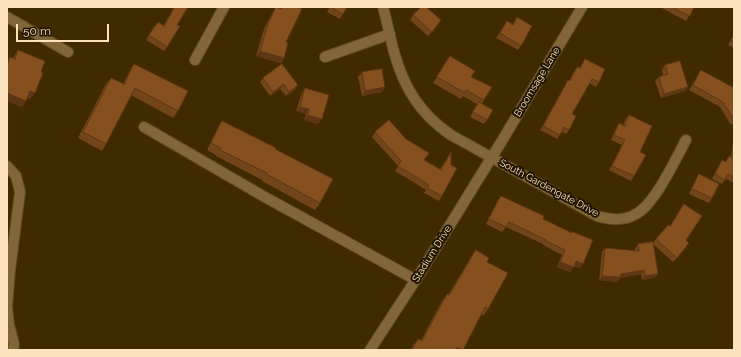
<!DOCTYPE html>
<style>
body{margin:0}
#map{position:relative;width:741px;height:357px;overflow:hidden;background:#402a00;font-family:Raleway,sans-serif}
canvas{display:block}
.frame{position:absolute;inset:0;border:8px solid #fae3be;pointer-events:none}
.scale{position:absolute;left:16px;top:24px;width:93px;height:18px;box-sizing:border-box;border:2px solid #fae3be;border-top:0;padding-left:5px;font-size:12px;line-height:14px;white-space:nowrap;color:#fae3be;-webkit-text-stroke:3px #211400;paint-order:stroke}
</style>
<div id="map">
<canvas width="741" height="357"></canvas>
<div class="frame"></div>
<div class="scale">50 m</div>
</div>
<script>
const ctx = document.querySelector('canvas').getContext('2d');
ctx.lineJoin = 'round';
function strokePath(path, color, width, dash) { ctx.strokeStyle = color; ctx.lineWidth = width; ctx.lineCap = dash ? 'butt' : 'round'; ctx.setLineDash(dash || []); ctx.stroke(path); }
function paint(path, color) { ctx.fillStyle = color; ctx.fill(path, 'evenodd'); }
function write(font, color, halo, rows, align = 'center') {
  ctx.font = font + ' Raleway,sans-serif'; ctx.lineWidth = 4; ctx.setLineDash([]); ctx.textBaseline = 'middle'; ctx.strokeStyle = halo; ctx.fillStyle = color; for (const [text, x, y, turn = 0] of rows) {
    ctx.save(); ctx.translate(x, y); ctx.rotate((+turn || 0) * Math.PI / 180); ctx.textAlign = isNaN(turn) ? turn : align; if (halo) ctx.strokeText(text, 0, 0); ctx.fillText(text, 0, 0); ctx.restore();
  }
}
const minor = new Path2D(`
 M383,7C387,22 390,37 394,52C404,88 420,114 451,135L597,216C610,220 624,221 636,214C655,204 675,160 686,140
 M7,17L68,52
 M325,57L390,34
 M195,60L224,7
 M144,127L263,196L416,280
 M7,166L16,176L20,192L10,270L7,307
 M7,307L9,325L14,344L13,350
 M370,350L424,267L503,139L582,7`);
strokePath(minor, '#5e481e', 12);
strokePath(minor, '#816639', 10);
paint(new Path2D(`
 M170,7H188L177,25L167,47L164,51L146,40L154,26L164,25L173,9Z
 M276,7L280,9L281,7H298L286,42L284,58L281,63L256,56L264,29L273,12Z
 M330,7H347L340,19L327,12Z
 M660,7H694L686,21Z
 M413,15L438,25L428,36L410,20Z
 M517,17L521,46L518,50L496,38L507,21L513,24Z
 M734,35V48L728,45Z
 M18,50L30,99L27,98L22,107L7,101V61L10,57L13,58Z
 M450,56L471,77L484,100L482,104L487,120L484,124L470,117L477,104L463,96L461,99L433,83Z
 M585,59L599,82L596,87L589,83L572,114L569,130L566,134L562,132L557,139L540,130L565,85L568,80L569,81L574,71L577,67L580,68Z
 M134,64L178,111L173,118L131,95L106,144L102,151L78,138L106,84L111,78L123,84L130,70Z
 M282,64L295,90L286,96L280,89L270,96L260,82L263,78Z
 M665,65L685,91L661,98L655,81L659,77L663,75L662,70Z
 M701,70L734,88V123L731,125L720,107L689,90Z
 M362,72L382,92L362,96L358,77Z
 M305,88L318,124L304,120L306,114L296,111L302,92Z
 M629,115L640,152L634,176L631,181L609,170L622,145L611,140L616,128L619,123L623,125L625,120Z
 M222,121L275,149L320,203L315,210L262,181V180L216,156V155L207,150L218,128Z
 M375,132L440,169L451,152L442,196L439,201L424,193L426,190L395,171L398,166L372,137Z
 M734,135V183L726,179L722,184L712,179L719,165L722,160L725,162L729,156L731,157Z
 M699,174L712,198L709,203L689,194L696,179Z
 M501,196L543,219L580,268L574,266L570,272L557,267L562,255L543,245V244L506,227L502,232L486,224L498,200Z
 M656,239L686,240V248L673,262L653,244L658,274L654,278L642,280L641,274L620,278L617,282L599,280L602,252L605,248L635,251V249L638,244L653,243Z
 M476,250L487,262L488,309L483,316L481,314L463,350H411L413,345L418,339L421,340L442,301L447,294L448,295L471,257Z`), '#72441a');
paint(new Path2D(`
 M260,51L284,58L281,63L256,56Z
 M284,84L280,89L270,96L273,92Z
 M298,85L295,90L286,96L289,92Z
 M385,87L382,92L362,96L365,91Z
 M688,87L685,91L661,98L664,94Z
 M30,91L35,93L30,99L26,97Z
 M7,93L26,101L22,107L7,101Z
 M300,107L309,109L306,114L296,111Z
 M307,115L322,119L318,124L304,120Z
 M689,243L686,248L673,262L677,258Z
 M576,261L583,264L580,268L573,266Z
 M560,262L574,267L570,272L557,267Z
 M644,270L641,274L620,278L617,282L599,280L602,276Z
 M658,274L654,278L642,280L645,276Z`), '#5d3715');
const building = new Path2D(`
 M175,7H188L177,25L180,26L167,47L149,35L158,22L164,26Z
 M276,7L281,9L282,7H298L302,9L286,42L288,43L284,58L260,51L268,24Z
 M331,7H347L343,14Z
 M421,7H426L441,20L432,32L413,15Z
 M672,7H694L690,16Z
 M517,17L532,26L521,46L500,33L507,21L513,25Z
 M734,36V42L731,40Z
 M18,50L45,61L41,72L43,73L35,93L30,91L26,101L7,93V66L10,57L15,59Z
 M450,56L475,71L471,77L492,87L484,100L466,90L465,93L437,77Z
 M585,59L605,69L599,82L592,79L572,114L576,116L569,130L564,127L560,135L543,126L568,80L570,81L577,67L580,68Z
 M680,61L688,87L664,94L659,77L668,74L665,65Z
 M134,64L188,91L178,111L135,88L106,144L83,132L111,78L124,84Z
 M282,64L298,85L289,92L284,84L273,92L263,78Z
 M382,69L385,87L365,91L362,72Z
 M701,70L734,88V120L723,102L693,85Z
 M305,88L329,95L322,119L307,115L309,109L300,107Z
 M479,102L493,110L487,120L473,112Z
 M629,115L652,126L640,152L646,155L634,176L612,166L625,140L614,135L619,123L624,126Z
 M389,120L406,139L429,153L424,160L441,170L451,152V165L457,168L442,196L427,188L429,185L398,166L401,161L375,132Z
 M222,121L276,148L275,149L333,179L320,203L266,174L267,173L220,150L221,148L211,143Z
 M734,152V177L728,174L725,180L715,174L722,160L726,162L729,156L733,159Z
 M699,174L719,184L712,198L692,189Z
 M501,196L544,216L543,219L572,233L573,232L593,240L583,264L576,261L574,267L560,262L565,250L546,241V240L509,222L506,227L489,219Z
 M684,204L702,216L686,240L689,243L677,258L656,239L668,225L670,226Z
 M653,242L658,274L645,276L644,270L621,274L620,277L602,276L605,248L639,251L638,244Z
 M476,250L489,258L487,262L508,273L488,309L485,307L463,350L457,347L456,350H412L418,339L422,341L447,294L449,295Z`);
paint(building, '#854f1e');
strokePath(building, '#5d3715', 1);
write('10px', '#fae3be', '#211400', [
 ["Broomsage Lane",537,82,-59],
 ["South Gardengate Drive",549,188,28],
 ["Stadium Drive",432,254,-58]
]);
</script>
